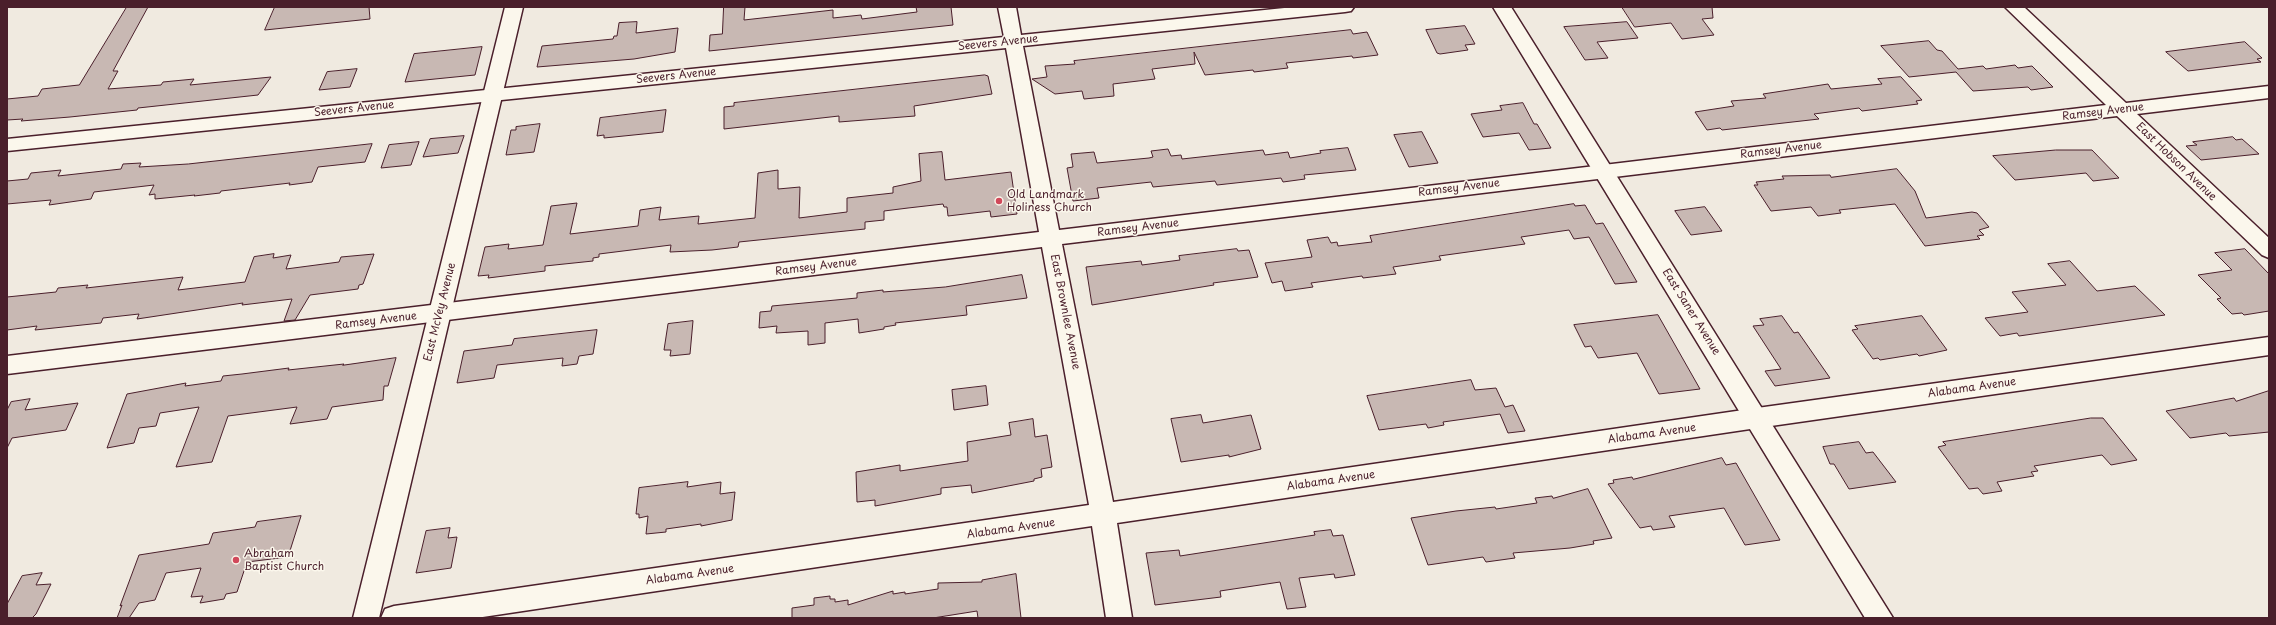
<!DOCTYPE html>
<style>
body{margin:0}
#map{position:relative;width:2276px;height:625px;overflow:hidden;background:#f0eae0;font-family:"Playpen Sans",sans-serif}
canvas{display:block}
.frame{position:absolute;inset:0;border:8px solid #4a1f2b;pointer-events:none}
</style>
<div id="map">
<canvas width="2276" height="625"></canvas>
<div class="frame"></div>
</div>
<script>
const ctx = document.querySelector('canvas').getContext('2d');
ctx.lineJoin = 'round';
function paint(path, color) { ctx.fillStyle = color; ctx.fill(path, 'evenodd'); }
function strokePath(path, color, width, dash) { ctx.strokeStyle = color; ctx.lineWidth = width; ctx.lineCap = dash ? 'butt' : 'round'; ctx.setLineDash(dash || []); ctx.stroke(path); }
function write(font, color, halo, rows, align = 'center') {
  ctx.font = font + ' "Playpen Sans",sans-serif'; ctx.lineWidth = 3; ctx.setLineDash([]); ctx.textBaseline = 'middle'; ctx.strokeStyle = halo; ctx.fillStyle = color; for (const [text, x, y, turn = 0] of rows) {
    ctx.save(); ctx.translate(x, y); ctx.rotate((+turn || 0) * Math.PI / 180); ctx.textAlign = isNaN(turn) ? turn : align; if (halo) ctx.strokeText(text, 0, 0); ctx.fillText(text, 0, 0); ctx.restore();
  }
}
const building = new Path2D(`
 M127,7H148L113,71H118L108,89L161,85L163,82L194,79L190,85L271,77L258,95L138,108L137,110L70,117L21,121L23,119L7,120V99L38,96L42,89L79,85Z
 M275,7H369L370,19L265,30Z
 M724,7H745L744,20L833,10V18L861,15L862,19L917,12L916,7H951L953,25L709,51L710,35L722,34Z
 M1622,7H1712L1713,18L1702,19L1714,35L1682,39L1671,23L1635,27Z
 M637,22L636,33L678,28L675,52L634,59L537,67L542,46L613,39L614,36H617L619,23Z
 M1627,22L1638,38L1597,42L1608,58L1585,60L1564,27Z
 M1465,26L1475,44L1465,45L1468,50L1440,54L1437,53L1426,30Z
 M1351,30L1353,34L1367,32L1378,55L1353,58L1352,56L1286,63L1288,68L1254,72L1253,70L1205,75L1194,52L1195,64L1152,69L1155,79L1113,84L1114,96L1084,99L1082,91L1055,94L1032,79L1047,77L1045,66L1075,64L1074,61Z
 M1929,41L1937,50L1942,51L1958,69L1983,66L1986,69L2015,65L2018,68L2032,66L2053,87L2031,90L2028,87L1973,91L1956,72L1909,77L1881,46Z
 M2245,42L2262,58L2257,59L2261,62L2188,71L2166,52Z
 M482,47L475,75L405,82L414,54Z
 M357,69L350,87L319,90L327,72Z
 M985,75L988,76L992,94L914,106L915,116L839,122V116L724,129V107L734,106V103Z
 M1901,77L1922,100L1916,101L1918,104L1862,111L1859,108L1814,114L1819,119L1722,130L1720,128L1707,130L1695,112L1734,106L1731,101L1766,98L1763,94L1828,84L1831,89L1882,84L1878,79Z
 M1523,103L1534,124H1537L1551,148L1529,150L1519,133L1483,137L1471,114L1502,110L1500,106Z
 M666,110L663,132L604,138V135L597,136L600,118Z
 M540,124L534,152L506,155L511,130H516V127Z
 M1422,132L1438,163L1409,167L1394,135Z
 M464,136L458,153L423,157L430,139Z
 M2233,137L2236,140L2242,139L2259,154L2201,160L2186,146L2197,145L2193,142Z
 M419,142L411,165L381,168L389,145Z
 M372,144L365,162L318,167L312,182L289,185L290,183L221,191L220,193L194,196L195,195L155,199V194L149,195L154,185L94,192L91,199L49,205L51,200L7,204V181L28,179L31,173L61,170L58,176L121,169L123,164L141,163L139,167L188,164Z
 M1348,148L1356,170L1304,175L1305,179L1283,182L1281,178L1217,185L1215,181L1153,187L1151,182L1097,188L1099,198L1073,201L1067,168L1073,167L1071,154L1094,152L1097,163L1149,158L1153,157L1151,151L1168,149L1171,156L1181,155L1182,159L1263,150L1265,155L1288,152L1290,158L1321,153L1320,151Z
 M2056,150H2092L2119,178L2093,181L2086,173L2015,180L1993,156Z
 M942,152L945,180L1011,172L1017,214L991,217L990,211L948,216L947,207H944L943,204L908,208L884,211V220L865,222V229L739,242L738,247L712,250L670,252L671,245L599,254V257L593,258V261L545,266V271L488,278L489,275L478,276L485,247L509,244L508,249L543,245L551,206L577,203L570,234L638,226L640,210L661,207L659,220L699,216L698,224L755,218L758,173L778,170V189L800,187L799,218L847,212V198L893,193V187L921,181L919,154Z
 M1897,169L1915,191L1926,218L1972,212L1977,213L1989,227L1979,230L1984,235L1977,236L1980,239L1925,246L1895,204L1839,210L1841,213L1818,216L1811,207L1771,211L1754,185H1758L1756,182L1784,179L1782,176L1830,175L1831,177Z
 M1574,204L1575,206L1585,205L1596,224L1603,223L1637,282L1615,284L1589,237L1574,239L1569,230L1521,237L1525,244L1439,256L1441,260L1393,267L1396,274L1363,278L1362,276L1311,283L1313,287L1285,291L1282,281L1272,283L1265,263L1312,257L1307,240L1328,237L1331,243L1337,242L1338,246L1372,242L1370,236Z
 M1705,207L1722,231L1691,235L1675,211Z
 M1237,249L1238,251L1249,250L1258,277L1213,283L1214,285L1092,305L1086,267L1141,261L1142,265L1180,260L1179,256Z
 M2245,249L2269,274V311L2244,315L2242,313L2232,314L2217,299L2221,298L2198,275L2232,270L2215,253Z
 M274,254L273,258L291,255L286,269L339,262L341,257L374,254L363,284L359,285L358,289L310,295L295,320L284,321L292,299L242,305L243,303L137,319L139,314L103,318L101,323L35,330L37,326L7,330V297L56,292L58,288L88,285L86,288L183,277L178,290L245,282L254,257Z
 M2070,261L2097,291L2135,286L2165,315L2019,336L2017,333L2000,336L1985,318L2028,312L2012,292L2066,285L2048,264Z
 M1022,275L1027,298L966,306L967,315L895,323L896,325L884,327V329L859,333L858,319L825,323V343L808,345V331L776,333L777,326L759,328L760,312L771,311L772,306L857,298V293L883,290V292L945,287Z
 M1658,315L1700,389L1659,394L1637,353L1598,358L1591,346L1585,347L1574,325Z
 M1782,316L1794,333L1798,332L1830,378L1775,386L1765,371L1781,369L1753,326L1764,325L1760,319Z
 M1922,316L1947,350L1919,356L1917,354L1880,360L1878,358L1873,359L1852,330L1858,329L1855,326Z
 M693,321L690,354L670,356L671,350H664L668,324Z
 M597,330L593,354L579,356L577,364L562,366L563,358L497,365L494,378L457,383L464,351L512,345L514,339Z
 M396,358L388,386H384L383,400L332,407L327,419L290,424L297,407L228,416L212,462L176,467L199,407L160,413L156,426L139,428L134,443L107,448L127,394L186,383L185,386L221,381L223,376L242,374L289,368L288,370L344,364L343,365Z
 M1471,380L1475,390L1496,388L1505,407L1513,405L1525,431L1508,433L1500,414L1443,422L1444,425L1428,428L1426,424L1379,430L1367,396Z
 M986,386L988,405L954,410L952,390Z
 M2269,391V432L2229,436L2226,433L2190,438L2166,411L2234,398L2236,401Z
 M30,399L25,410L78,403L66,430L12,438L7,448V410L11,402Z
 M1201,415L1203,423L1251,415L1261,449L1229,457V455L1181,462L1171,419Z
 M2091,418H2103L2137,460L2111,465L2102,455L2034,466L2038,471L2031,472L2034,476L1997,482L2002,491L1983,494L1978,488L1969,489L1938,447L1946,445L1943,442Z
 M1033,419L1035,437L1047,435L1052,467L1041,469L1042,477L1034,479V481L972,493L971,485L941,488V494L875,506V500L857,502L856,472L900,465V471L968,461L967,442L1011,435L1009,423Z
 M1859,442L1866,453L1873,452L1896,482L1849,489L1834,464H1830L1823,447Z
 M1722,458L1726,465L1736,463L1780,540L1745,545L1724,508L1669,516L1675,527L1653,530L1651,526L1640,528L1608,484L1614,483L1613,480L1632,477L1633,479Z
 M688,482L687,487L721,482L720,494L735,492L732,520L701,526V524L666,529V532L646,534L648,516L639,518V514H636L639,488Z
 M1588,489L1612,538L1593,541L1594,544L1570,548L1513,553L1515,558L1486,562L1483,557L1428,565L1411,518L1456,511L1495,507L1496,509L1537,503L1535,498L1552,496L1553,498Z
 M301,516L288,557L247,562L237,592L226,594L224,599L200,603L203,596L191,597L201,568L166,573L155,600L139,603L129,618H117L122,605L120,606L139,555L209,544L213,533L255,527L257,522Z
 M450,528L448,538L457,537L451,568L416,573L426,531Z
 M1331,530L1333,536L1343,535L1355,575L1335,578L1334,574L1299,578L1306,607L1287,609L1280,582L1220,591L1221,597L1155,605L1146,553L1179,550L1180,556L1315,535L1314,532Z
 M42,573L36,585L51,584L36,614L32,618H7V604L22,576Z
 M1016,574L1021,618H978L977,611L933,618H792V608L814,605V598L830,596V599H835V602L848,600V605L893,591V594L905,592V594L938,589V583L982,582V580L993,578Z`);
paint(building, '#c8b8b3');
strokePath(building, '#4a1f2b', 1);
const minor = new Path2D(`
 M998,7H1016L1021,35L1294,7H1354L1351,11L1345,12L1023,46L1059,230L2106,105L2005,7H2024L2126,103L2269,86V98L2137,114L2269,238V258L2262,255L2117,116L1062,244L1113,502L1757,408L2269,337V355L1757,428L1117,523L1132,618H1106L1092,526L476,618H381L385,609L394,606L1089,505L1042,247L7,374V356L1039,232L1006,48L7,151V139L1004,37Z`);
const tertiary = new Path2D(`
 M505,7H523L379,618H353Z
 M1493,7H1511L1893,618H1865Z`);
strokePath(minor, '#4a1f2b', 3);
strokePath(tertiary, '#4a1f2b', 3);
paint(minor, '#fbf7ec');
paint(tertiary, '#fbf7ec');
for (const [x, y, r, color] of [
 [999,201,4,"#d1495b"],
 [236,560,4,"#d1495b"]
]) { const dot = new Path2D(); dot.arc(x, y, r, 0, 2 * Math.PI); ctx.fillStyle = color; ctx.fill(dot); strokePath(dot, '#fbf7ec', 1.5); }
write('11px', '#4a1f2b', '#fbf7ec', [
 ["Seevers Avenue",998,43,-6],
 ["Seevers Avenue",676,76,-6],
 ["Seevers Avenue",354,109,-6],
 ["Ramsey Avenue",2103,112,-7],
 ["Ramsey Avenue",1781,150,-7],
 ["East Hobson Avenue",2176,162,44],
 ["Ramsey Avenue",1459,188,-7],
 ["Ramsey Avenue",1138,228,-7],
 ["Ramsey Avenue",816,267,-7],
 ["East McVey Avenue",440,312,-76],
 ["East Brownlee Avenue",1065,312,79],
 ["East Saner Avenue",1691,312,58],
 ["Ramsey Avenue",376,321,-7],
 ["Alabama Avenue",1972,388,-8],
 ["Alabama Avenue",1652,434,-8],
 ["Alabama Avenue",1331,481,-8],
 ["Alabama Avenue",1011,529,-8],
 ["Alabama Avenue",690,575,-8]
]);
write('11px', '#4a1f2b', '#fbf7ec', [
 ["Old Landmark",1007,195],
 ["Holiness Church",1007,208],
 ["Abraham",244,554],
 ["Baptist Church",244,567]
], 'left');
</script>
